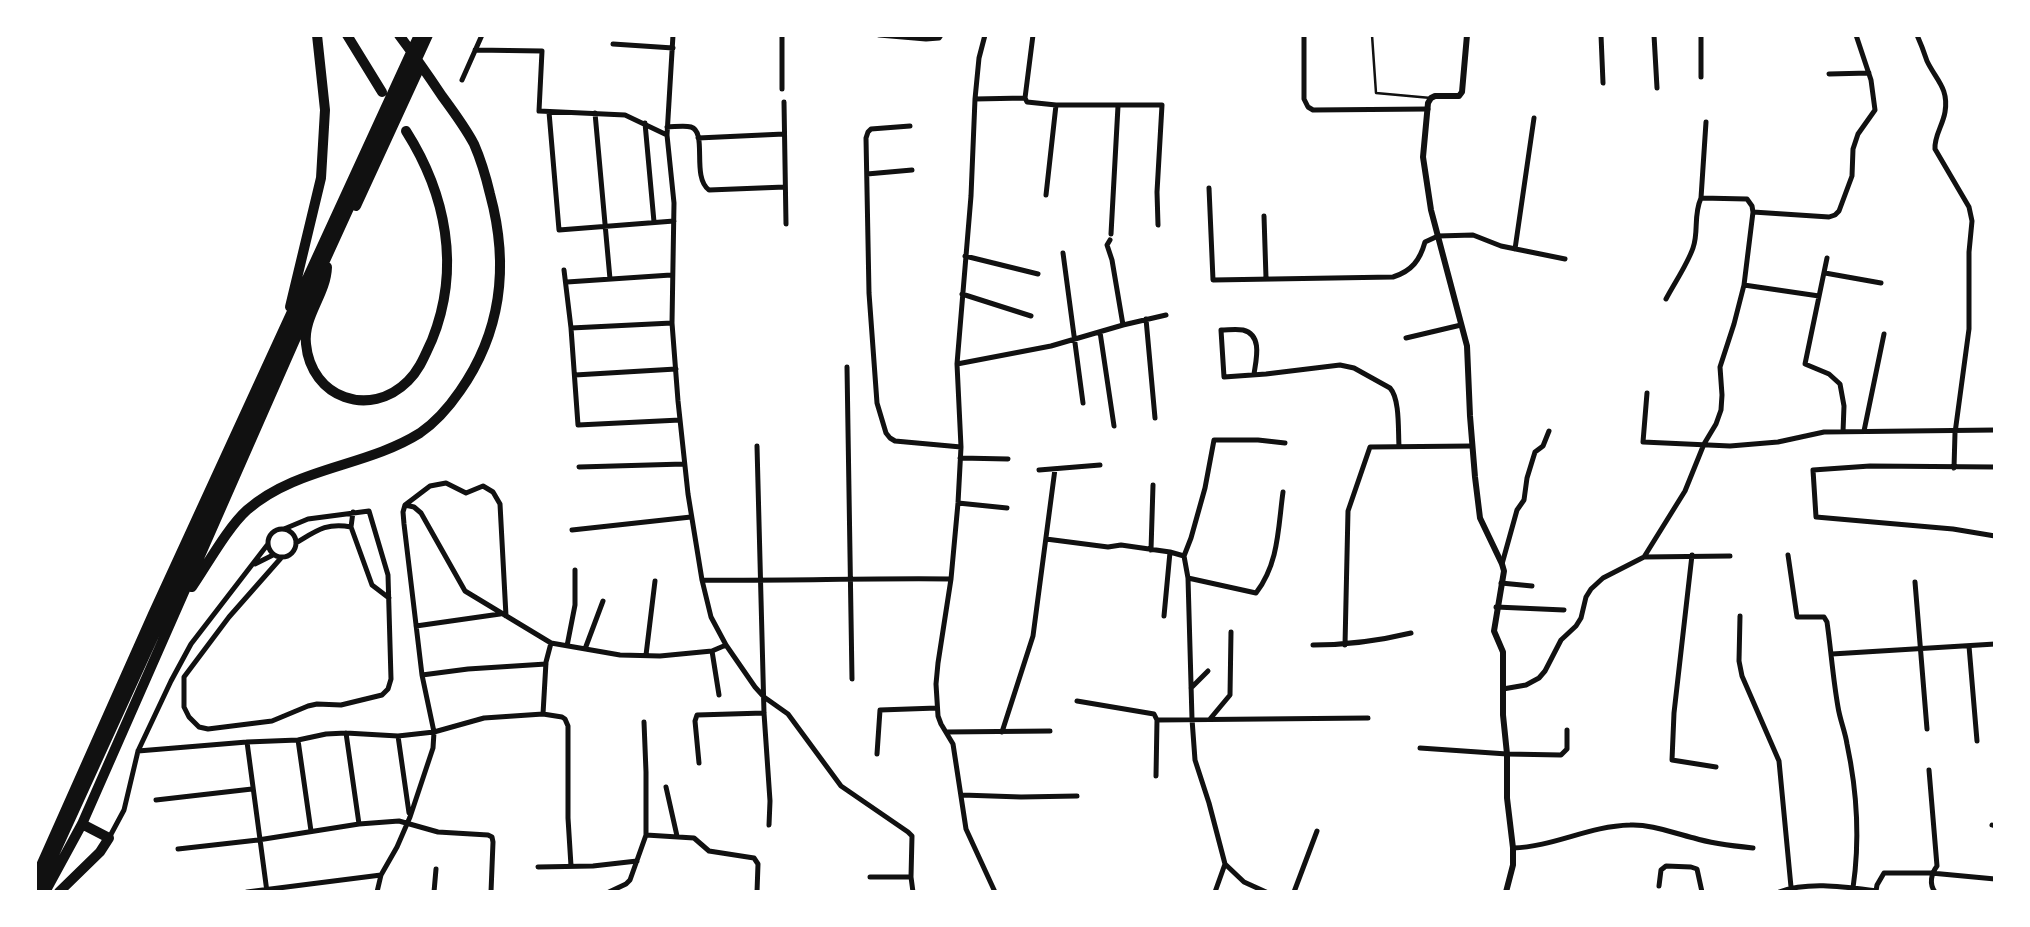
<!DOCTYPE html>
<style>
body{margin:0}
#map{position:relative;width:2030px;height:927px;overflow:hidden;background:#fff;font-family:"Alegreya Sans",sans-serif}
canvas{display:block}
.frame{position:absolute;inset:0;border:37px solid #fff;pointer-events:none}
</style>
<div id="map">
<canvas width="2030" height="927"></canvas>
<div class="frame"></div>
</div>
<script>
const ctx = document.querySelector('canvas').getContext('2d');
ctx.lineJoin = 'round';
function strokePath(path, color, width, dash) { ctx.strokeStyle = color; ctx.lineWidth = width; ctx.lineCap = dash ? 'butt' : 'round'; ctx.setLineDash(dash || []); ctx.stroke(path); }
strokePath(new Path2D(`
 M1372,35L1376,93L1431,98`), '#111', 2.5);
strokePath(new Path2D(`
 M673,35L667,135L674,203L672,323L678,401L688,494L702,580L711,617L726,645
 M879,35L926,39L939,38L941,35
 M985,35L979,58L975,99L971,196L957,364L961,447L958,503L951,579L938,663L936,684L938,716L941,724L953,744L966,829L995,892
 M1304,35V99L1308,107L1313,110L1428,109
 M1601,35L1603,83
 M1654,35L1657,88
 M1701,35V77
 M1917,35C1921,44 1924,52 1927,61C1936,80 1949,88 1945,112C1943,125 1934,136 1935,149L1969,207L1972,221L1969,252V329L1955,433L1954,468
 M613,44L673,48
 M475,50L542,51L539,111L625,115L667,135
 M1829,74L1869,73
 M462,80L482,35
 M782,89V35
 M1025,98L1033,35
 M975,99L1025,98L1027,102L1056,105H1162L1157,192L1158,225
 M784,102L786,224
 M549,112L559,230L674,221
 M595,113L610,279
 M645,123L654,222
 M910,126L871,129L868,132L866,138L869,293L877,403L886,433L890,438L895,441L961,447
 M667,127C674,127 684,125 691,127C708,132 691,177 709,190L785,187
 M698,138L784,134
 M867,174L912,170
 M1209,188L1213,280L1393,277C1412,271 1420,260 1425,242L1438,236L1473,235L1501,246L1565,259
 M1046,195L1056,105
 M1753,212L1829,217L1835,215L1839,211L1852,176L1853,149L1858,134L1875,110L1871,80L1856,35
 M1264,216L1266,278
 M1111,234L1118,106
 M1110,240L1107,245L1112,260L1123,325
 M1515,249L1534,118
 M1063,253L1083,403
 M965,256L1038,274
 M1827,258L1805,364L1829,374L1840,384L1844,406L1843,432
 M564,270L571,328L578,425L680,420
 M1825,273L1881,283
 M567,282L671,275
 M1744,285L1819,296
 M962,294L1031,316
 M1666,299C1675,282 1687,265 1693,248C1699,231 1693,216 1701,198L1706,122
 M1146,319L1155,418
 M571,328L672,323
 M1100,332L1114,426
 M1406,338L1461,325
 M957,364L1051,346L1123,325L1166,315
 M847,367L852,679
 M1254,374C1256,360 1263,335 1243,330C1236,329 1228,330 1221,330L1224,377L1266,374L1340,365L1354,368L1390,388C1400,399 1398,430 1399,446
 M575,375L676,369
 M1647,393L1643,442L1730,446L1778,442L1824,432L1995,430
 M1864,431L1884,334
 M757,446L764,713L770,801L769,825
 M960,458L1008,459
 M579,467L684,464
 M1995,467L1870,466L1813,470L1816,517L1953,529L1995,536
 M1039,470L1100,465
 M958,503L1007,508
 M405,505L430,486L446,483L466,493L483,486L493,492L500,504L506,616
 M353,512L351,527L372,585L389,598
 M268 543a14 14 0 1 1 28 0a14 14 0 1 1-28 0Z
 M572,530L691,517
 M1046,539L1108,547L1121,545L1170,552L1184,556
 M296,543C316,531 327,522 351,527
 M1151,550L1153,485
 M1692,555L1674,713L1672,760L1716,767
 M1788,555L1797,617H1824L1827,622C1831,650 1833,679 1838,707C1840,720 1845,731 1847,744C1857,791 1860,840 1853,888
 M1644,557L1730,556
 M281,558L229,617L184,677V707L189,717L199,727L208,729L272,721L308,706L317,704L341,705L382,695L388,689L391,679L388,575L369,511L308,519L284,529
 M255,564L273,555
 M1502,564L1517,510L1524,500L1527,478L1535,452L1543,446L1549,431
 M1188,578L1256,593C1279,563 1278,528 1283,492
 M702,580C785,581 868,578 951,579
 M1915,582L1927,729
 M1501,583L1532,586
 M1496,607L1564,610
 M1164,616L1170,552
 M1740,616L1739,661L1742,676L1779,761L1791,887
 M416,626L500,614
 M1313,645C1347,645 1378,641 1411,633
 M1345,645L1348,511L1370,447L1472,446
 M567,646L575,605V570
 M1969,646L1977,741
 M585,649L603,601
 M712,651L719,695
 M1832,654L1995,644
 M646,655L655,581
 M422,675L468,669L546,664
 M1191,688L1208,671
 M1503,689L1526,685L1539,678L1545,671L1561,640L1576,626L1581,618L1586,597L1591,589L1603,578L1644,557L1685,491L1704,444L1716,424L1721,410L1722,395L1720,367L1734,324L1744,285L1753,212L1752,206L1747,199L1701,198
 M1077,701L1154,714L1157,720L1368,718
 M543,714L546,662L551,643
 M1210,719L1230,695L1231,632
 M946,732L1050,731
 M1002,732L1033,636L1055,469
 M346,733L359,824
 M398,736L409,813
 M298,740L311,831
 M247,742L267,892
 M1420,748L1507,754L1561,755L1567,749V730
 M138,751L247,742L298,740L326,734L346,733L398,736L434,732L484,718L543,714L562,717L565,719L568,726V818L571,866
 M877,754L880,710L937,708
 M699,763L695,721L697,715L764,713
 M1929,770L1937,866C1931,874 1929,884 1935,892
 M1156,776L1157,720
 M666,787L677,836
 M962,795L1021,797L1077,796
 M156,800L252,789
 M1992,825L1995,826
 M646,835L694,838L709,851L754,858L758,864L757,892
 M109,838L124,810L138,751L171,681L191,644L268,544
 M1513,848C1553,847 1589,826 1630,825C1651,824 1673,833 1694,838C1713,844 1733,846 1753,848
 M178,849L258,840L359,824L399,821L438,832L488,835L492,837L493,842L491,892
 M538,867L593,866L637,861
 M870,877H911
 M1659,886L1661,870L1666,866L1691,867L1697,869L1702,892
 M247,892L381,875
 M377,892L381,875L397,847L410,817L433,748L434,732L422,675L404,524L403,512L405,505L414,507L421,513L465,591L551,643L620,655L660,656L712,651L726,645L755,687L764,697L788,714L841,786L908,832L912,836L911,877L913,892
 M434,892L436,869
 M609,892L626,884L630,880L646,835V772L644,722
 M1215,892L1225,864
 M1266,892L1244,882L1225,864L1209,803L1195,760L1192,719L1188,578L1184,556L1191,538L1205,488L1214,440H1258L1285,443
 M1294,892L1317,831
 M1779,892C1809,881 1845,887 1876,891L1877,885L1884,873H1931L1995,879`), '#111', 5);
strokePath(new Path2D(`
 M1467,35L1462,92L1459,96H1435L1431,98L1428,103L1423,157L1431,210L1467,346L1470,416L1475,477L1480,518L1502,564L1504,571L1494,631L1503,652V715L1507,754V798L1513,848V865L1506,892`), '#111', 6);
strokePath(new Path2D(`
 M347,35L382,92
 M356,206L420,67
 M327,267C326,295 303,316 306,344C311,398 370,419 408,381C420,369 425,355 432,340C461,268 446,194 406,131
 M290,307L321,178L325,110L317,35
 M192,587C207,565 228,527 247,510C296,467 366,467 420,433C436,422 449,407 460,391C502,331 509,264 490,194C486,177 481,160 474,144C465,127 453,111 442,96C428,75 414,55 399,35
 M35,879L153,614L419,35
 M37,892L428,35
 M45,892L82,824L306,315
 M59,892L100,852L109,838L82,824`), '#111', 10);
</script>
